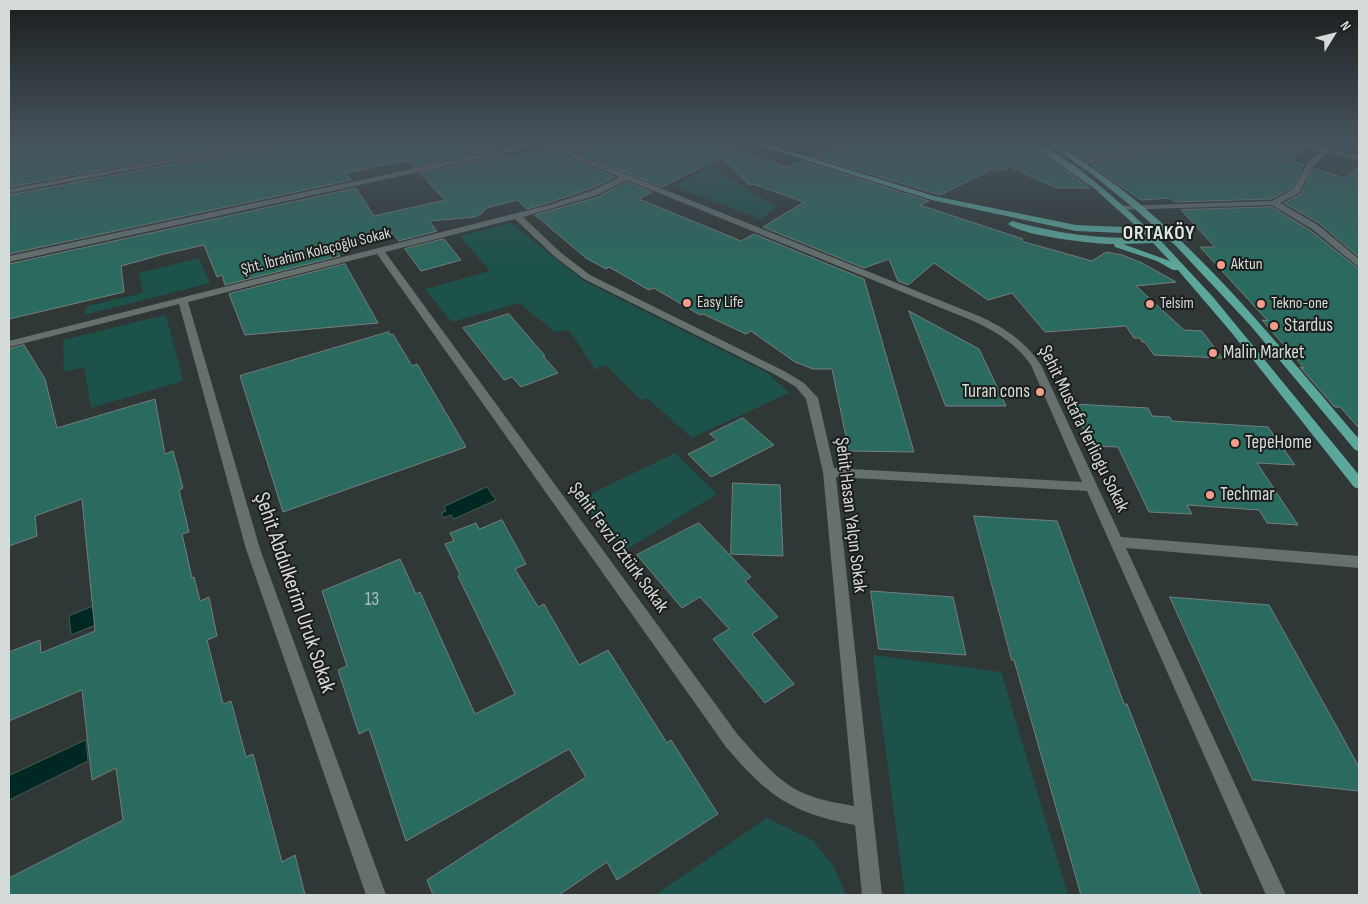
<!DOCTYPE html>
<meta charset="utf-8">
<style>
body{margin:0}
#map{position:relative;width:1368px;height:904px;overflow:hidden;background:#2f3836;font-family:"Sofia Sans Condensed",sans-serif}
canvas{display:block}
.frame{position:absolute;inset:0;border:10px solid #d5dbd9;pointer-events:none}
.north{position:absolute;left:1308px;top:10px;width:50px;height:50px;-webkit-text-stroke:4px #1a1e1d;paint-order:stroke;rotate:54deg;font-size:14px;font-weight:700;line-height:20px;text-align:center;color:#d5dbd9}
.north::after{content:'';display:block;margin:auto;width:18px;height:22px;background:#d5dbd9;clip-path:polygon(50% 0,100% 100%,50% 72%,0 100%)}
</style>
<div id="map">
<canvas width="1368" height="904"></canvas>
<div class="frame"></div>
<div class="north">N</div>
</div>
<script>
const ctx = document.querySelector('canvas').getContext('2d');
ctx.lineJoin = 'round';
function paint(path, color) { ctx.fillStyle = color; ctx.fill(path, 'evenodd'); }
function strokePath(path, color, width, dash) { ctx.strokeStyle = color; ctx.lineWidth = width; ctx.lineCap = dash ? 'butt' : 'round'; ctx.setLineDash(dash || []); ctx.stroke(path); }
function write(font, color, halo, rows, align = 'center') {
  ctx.font = font + ' "Sofia Sans Condensed",sans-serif'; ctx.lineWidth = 4; ctx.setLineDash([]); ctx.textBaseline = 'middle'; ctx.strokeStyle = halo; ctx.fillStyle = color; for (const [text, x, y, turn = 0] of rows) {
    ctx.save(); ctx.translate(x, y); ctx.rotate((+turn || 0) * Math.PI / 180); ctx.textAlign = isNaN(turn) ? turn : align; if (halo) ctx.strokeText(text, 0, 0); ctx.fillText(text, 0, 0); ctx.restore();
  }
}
paint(new Path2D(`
 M670,143H702L713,169L776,206L762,220L674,186L707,168L697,158L658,146Z
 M511,223L584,281L769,374L789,393L692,438L647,398L641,400L606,365L595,369L569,330L555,332L519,303L452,322L425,289L490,271L460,236Z
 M199,258L210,283L84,315L87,306L143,293L139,273Z
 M166,315L183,381L91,408L84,367L64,372L63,340Z
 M675,453L717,494L624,551L580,499Z
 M873,655L1001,672L1068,895H905Z
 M767,818L812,840L833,865L846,895H655Z`), '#1c5249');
const water = new Path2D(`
 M487,487L496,500L454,519L451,515L444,518L441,513L446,511L444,507Z
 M129,592L132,610L71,635L69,616Z
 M86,740L88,761L9,800V776Z`);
paint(water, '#002722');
strokePath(water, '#405d59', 1);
const building = new Path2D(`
 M47,143H250L9,187V150Z
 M276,143H493L499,148L414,167L408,160L346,173L351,180L9,254V195L274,145Z
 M574,143H690L691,151L714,148L709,143L726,147L739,145L740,149L736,150L786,167L802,161L929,201L920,205L1023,239L1021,241L1092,261L1106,252L1122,255L1142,263L1176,282L1136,286L1184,330L1202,331L1222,358L1154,355L1145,342H1142L1140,338H1134L1126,326L1045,332L1012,293L988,300L934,263L908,285L898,281L889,259L864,268L763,227L804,202L753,184L749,185L722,157L662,187L560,146Z
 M850,143H1027L1090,188H1057L1010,167L999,171L993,169L940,195L814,157Z
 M1058,143H1156L1084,160Z
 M1178,143H1269L1301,150L1292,161L1304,165L1292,188L1271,199L1174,202L1170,198L1141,200L1091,165L1176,145Z
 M546,149L615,177L590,189L548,203L527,209L517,200L486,208L482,213L475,217L429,221L437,231L399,241L393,233L335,248L340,256L225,285L222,275L217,277L204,245L164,254L121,266L124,292L9,319V264L356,188L374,216L445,200L420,173L506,155L509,158Z
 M1359,167V257L1319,223L1284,203L1301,194L1314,168L1344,178Z
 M627,182L652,192L639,199L741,241L754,234L864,279L914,452L849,451L832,369H813L795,362L751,331L746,334L703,314L700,315L654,288L649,290L609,267L606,269L586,258L535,215L598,197Z
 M1272,207L1311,231L1355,266L1359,268V428L1340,407H1335L1327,398L1300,367L1304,368L1262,320L1268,321L1200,247H1215L1181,210Z
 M444,239L461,260L421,271L405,249Z
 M345,264L378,323L245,335L229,294Z
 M909,311L979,349L1006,406H946Z
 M509,314L545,356H543L558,373L521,387L512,377L504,380L463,328Z
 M389,332L390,335L393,334L412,366L417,364L466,447L283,512L240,376Z
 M24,345L45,379L57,428L155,399L165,454L173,451L183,488L179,490L189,532L182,534L192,578L194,577L200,601L209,597L217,636L207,640L223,704L231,701L246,757L253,754L282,862L295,855L305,895H9V878L123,820L116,768L92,780L82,690L9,721V652L40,640L41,653L95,631L82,499L35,516L37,536L9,546V349Z
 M1073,404L1148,408L1152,416L1170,417L1172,421L1268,427L1295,465L1257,463L1298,525L1267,523L1259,510L1187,505L1192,514L1149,512L1118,447L1091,446Z
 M743,418L774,445L711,477L688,454L717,440L710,434Z
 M733,483L780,485L783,556L731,554Z
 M974,516L1057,521L1124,704H1127L1201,895H1081L1014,660H1012Z
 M502,520L526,564L515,569L538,607L544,604L579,665L608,650L667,743L671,740L718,814L617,880L607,862L559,895H433L427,880L586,777L569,749L406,841L369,729L359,734L338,670L347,666L322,591L400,559L416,594L420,592L475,714L515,694L458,576L460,575L445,544L454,541L450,533L476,523L479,529Z
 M699,523L751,577L745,581L778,617L752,634L794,684L765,703L713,639L729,629L700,597L682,608L637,555Z
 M871,591L953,597L966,655L879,649Z
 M1170,597L1269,605L1359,767V791L1253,780Z`);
paint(building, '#2a6a5f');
strokePath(building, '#757f7d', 1);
paint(new Path2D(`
 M259,143H274L9,193V189Z
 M532,143H548L979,316C1005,328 1025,341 1041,365L1121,537L1359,556V568L1126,548L1286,895H1266L1087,491L836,477L882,895H862L855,825C791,813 768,796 726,747L377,254L188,302L260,549L386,895H366L246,549L179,304L9,347V341L549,205L591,191L620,177L541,145L9,262V256ZM627,180L971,320C995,331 1016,343 1031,365L1082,482L834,468L818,398L804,383L784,371L590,275L560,252L523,217L597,195ZM515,219L554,256L584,279L776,375L796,387L806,399L823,472L854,806C838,803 823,801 808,795C780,785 758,757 738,735L385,252Z
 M1163,143H1176L1082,165L1078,163Z
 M1287,143H1300L1359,156V160L1328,153L1314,165L1299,193L1280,203L1318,225L1359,259V266L1356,265L1312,229L1272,205L1119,210L1115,208L1119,206L1272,201L1293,189L1308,162L1321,152Z`), '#66706e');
paint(new Path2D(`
 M752,143H763L934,196L1076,225L1124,227L1136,226L1095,189L1029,143C1054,142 1124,206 1144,225H1150L1151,227L1149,229L1157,237L1161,238V241L1213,297L1359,475V489L1354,487L1231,332L1178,270H1173L1157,261L1115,247L1114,244C1093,244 1023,236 1008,224L1012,221C1061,234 1097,239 1148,238L1140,230L1124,233L1076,231L932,200ZM1153,243L1170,261L1123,244Z
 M1047,143H1055C1084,162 1114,182 1141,205C1223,274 1290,359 1359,439V451L1355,450L1250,325L1175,245L1135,209L1093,175Z`), '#5ca79b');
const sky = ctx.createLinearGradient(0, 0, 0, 269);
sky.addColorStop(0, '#1a1f1e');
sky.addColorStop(0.53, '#47535d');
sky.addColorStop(1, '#47535d00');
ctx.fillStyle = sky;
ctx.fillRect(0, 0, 1368, 269);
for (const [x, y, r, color] of [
 [1221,265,5,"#f49d8d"],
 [687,303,5,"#f49d8d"],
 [1150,304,5,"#f49d8d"],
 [1261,304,5,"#f49d8d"],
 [1274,326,5,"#f49d8d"],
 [1213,353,5,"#f49d8d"],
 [1040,392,5,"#f49d8d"],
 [1235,443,5,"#f49d8d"],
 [1210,495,5,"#f49d8d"]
]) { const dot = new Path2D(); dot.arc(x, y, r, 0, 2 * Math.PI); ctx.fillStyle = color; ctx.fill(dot); strokePath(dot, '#1a1e1d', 2); }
write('16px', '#d5dbd9', '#1a1e1d', [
 ["Şht. İbrahim Kolaçoğlu Sokak",316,252,-14]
]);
write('16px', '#d5dbd9', '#1a1e1d', [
 ["Aktun",1231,265],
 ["Easy Life",697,303],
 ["Telsim",1160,304],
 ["Tekno-one",1271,304]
], 'left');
write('19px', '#d5dbd9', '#1a1e1d', [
 ["Stardus",1284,326],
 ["Malin Market",1223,353],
 ["Turan cons",1030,392,"right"],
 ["TepeHome",1245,443],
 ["Techmar",1220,495]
], 'left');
write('19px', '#d5dbd9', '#1a1e1d', [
 ["Şehit Mustafa Yerliogu Sokak",1083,429,64],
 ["Şehit Hasan Yalçın Sokak",850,515,83],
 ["Şehit Fevzi Öztürk Sokak",618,548,54]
]);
write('19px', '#aabfba', null, [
 ["13",372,600]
]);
ctx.letterSpacing = '1px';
write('bold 20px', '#dce7e4', '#1a1e1d', [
 ["ORTAKÖY",1159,234]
]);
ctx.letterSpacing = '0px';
write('22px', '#d5dbd9', '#1a1e1d', [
 ["Şehit Abdulkerim Uruk Sokak",294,593,71]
]);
</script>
